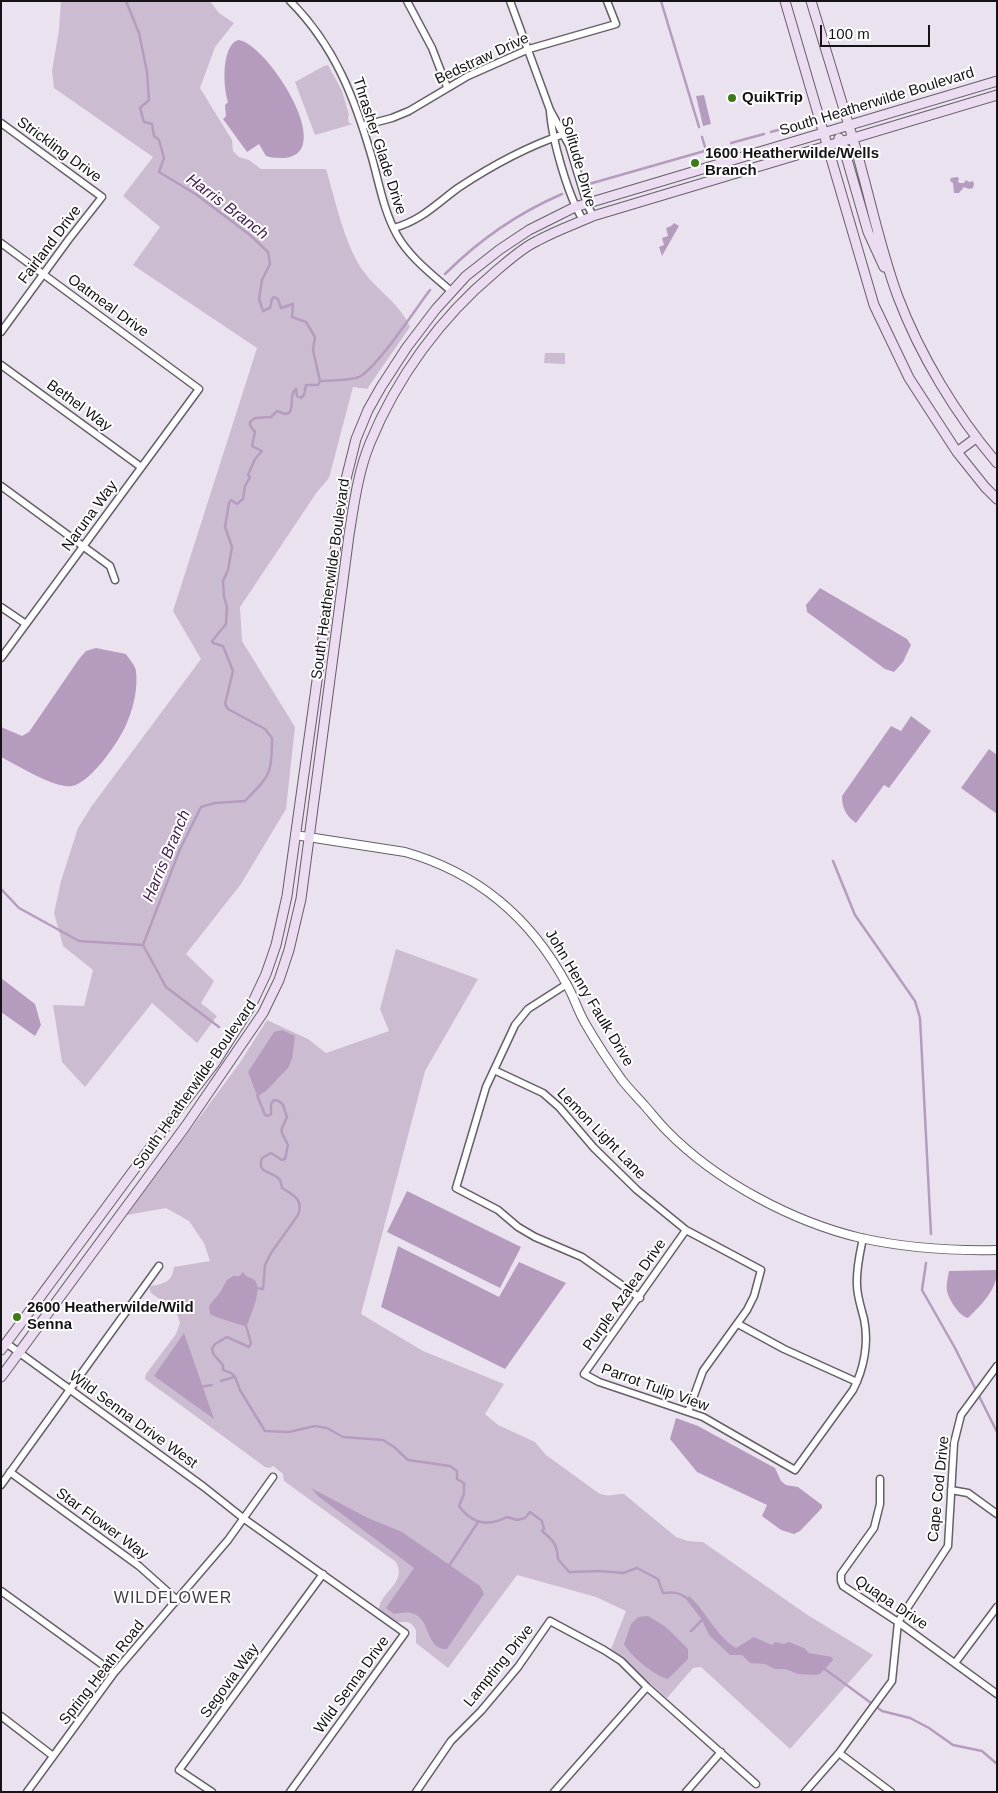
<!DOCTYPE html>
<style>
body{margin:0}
#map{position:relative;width:998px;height:1793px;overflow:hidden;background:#ebe2ef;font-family:Helvetica,sans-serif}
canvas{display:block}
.frame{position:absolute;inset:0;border:2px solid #161317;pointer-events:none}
.scale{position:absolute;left:820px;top:25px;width:110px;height:22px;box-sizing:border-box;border:2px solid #161317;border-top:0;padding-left:6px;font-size:15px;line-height:18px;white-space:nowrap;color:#161317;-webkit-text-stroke:4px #fff;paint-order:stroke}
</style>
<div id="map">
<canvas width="998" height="1793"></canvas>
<div class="frame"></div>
<div class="scale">100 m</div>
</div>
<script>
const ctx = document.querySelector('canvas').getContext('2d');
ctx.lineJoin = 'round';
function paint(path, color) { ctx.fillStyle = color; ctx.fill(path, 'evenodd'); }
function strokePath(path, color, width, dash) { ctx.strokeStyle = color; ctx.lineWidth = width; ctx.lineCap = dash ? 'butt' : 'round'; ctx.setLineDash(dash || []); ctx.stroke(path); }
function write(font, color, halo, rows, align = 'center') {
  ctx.font = font + ' Helvetica,sans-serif'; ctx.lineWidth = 4; ctx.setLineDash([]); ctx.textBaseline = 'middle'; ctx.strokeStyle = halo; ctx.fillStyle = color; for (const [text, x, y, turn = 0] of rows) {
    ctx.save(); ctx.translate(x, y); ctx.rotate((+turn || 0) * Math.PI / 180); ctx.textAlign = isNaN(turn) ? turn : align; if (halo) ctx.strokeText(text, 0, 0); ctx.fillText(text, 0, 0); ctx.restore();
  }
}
paint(new Path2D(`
 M61,1H210L219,13L234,23L215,47L200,88L232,140L233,151L239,157L249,160L261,169H326C336,202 343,239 361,268C375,289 400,303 410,327L367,389L353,387L329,478L317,492L240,607L242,641L295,727L286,809L241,884L186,954L214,981L201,1003L217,1016L197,1043L152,1003L85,1087L62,1062L53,1005L84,1006L93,970L63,946L54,913L61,881L78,828L91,807L201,659L173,611L257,348L133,265L160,227L123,196L153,157L54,88L52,71L59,30Z
 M328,65L342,91L349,115L348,117L349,123L353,124L315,135L295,82L324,66Z
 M545,353H565V364L544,363Z
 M396,949L478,979L425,1071L361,1314L423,1351L504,1384L485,1414L498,1425L535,1442L546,1455L597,1492C610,1499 612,1493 624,1494L676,1537L688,1541L703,1542L806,1614L873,1655L790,1749L701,1667L693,1668L667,1698L611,1649L626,1611L596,1597L517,1575L448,1668L416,1643V1630C409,1619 407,1623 396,1622C390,1621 384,1614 379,1611C378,1592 408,1584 396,1562L284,1481L283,1474L273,1466L270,1468L265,1467L145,1379L146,1374L176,1334L180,1323L176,1311L151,1293L149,1287L151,1286C164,1284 172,1282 174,1267L210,1261L204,1243L189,1221L166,1208L127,1215L239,1064L267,1020L308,1039L326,1053L389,1031L380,1009Z`), '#ccbcd2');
paint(new Path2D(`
 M238,40C266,42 338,153 285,158C278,158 272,158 266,156L259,144L247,152L223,119L226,116L225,105L228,102C223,88 221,46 238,40Z
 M704,95L711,124L703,126L696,96Z
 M957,177L959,178L958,182L960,183H964L966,180L969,182L973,181L974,184L973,188L969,189L964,187L959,193H954L953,183L950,181L951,178Z
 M674,223L679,226L662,256L659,247L664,245L662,238L668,236L666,228L671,226Z
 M820,588L907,639L911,645L903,662L894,672L885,669L807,612L806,605Z
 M96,648L126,654C129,659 135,665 136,671C138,687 134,706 128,720C122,738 91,783 72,786C55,789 17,765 1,757V727L22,736L29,732L79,659L86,651Z
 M911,716L931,731L889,788L884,785L856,823C846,816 842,808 842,796L891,726L901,731Z
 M989,749L997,755V814L961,788Z
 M1,978L35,1004L41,1025L35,1036L1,1012Z
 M282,1030L295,1036L292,1059L288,1068L265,1092L256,1093L248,1072L274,1032Z
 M407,1191L521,1247L500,1288L387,1232Z
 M398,1246L499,1297L519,1262L566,1283L505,1369L381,1307Z
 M997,1270C997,1290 982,1304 968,1318C959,1316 949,1300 947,1291C946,1285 948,1277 949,1271Z
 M243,1272L246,1276L255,1280C262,1291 252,1311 248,1323L244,1326L216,1317L210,1314L209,1306L221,1291L227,1280L233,1276H239Z
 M184,1333L214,1419L154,1376Z
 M676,1418L698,1426L775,1468L781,1481L786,1485L798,1487L822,1505V1508L800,1531L794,1534L781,1530L762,1516L767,1505L697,1472L670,1439Z
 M311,1488L368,1518L402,1532L480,1586L484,1594L447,1649C426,1651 431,1620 414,1614C408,1611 400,1613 394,1614L386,1608L414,1568L319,1497Z
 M689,1596C706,1611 716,1636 736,1648L754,1637L772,1645L775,1642L784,1644L789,1642L804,1648L809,1653L832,1657L833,1660L820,1674L816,1675L798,1674L785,1669H775L765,1664L750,1663L742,1655H730L709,1635L702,1620L686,1599Z
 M648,1616L666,1627L688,1649V1659L668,1679C655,1676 630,1656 624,1644L631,1624L638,1617Z`), '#b59cbf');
strokePath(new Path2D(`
 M126,1L139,33L147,72L149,100L140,108L144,122L152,124L154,136L159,140L164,158L159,172L197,195L250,235L268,252L270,264L262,280L259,299L263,311L270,308L272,299L274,297L278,299L281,308L293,304L292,317L306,322L315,337L313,350L320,381L318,385H306L304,395L301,398L297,396L296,389C288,396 295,405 289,413L285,414L277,411L271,417L255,418L250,422V425L255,432L252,446L262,451L255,459L248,475L250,477L245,486L243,499L237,504L231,500L229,503L225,527L232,547L228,570L223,581L224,597L227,607L226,624L212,641L213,643L223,646L233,671L225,704L228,709L265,729L272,738C272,775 270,775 245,801L215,803L201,807L180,849L143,945
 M661,1L699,127
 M771,132L806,122
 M702,137L706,150
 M731,143L764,134
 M589,184L715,148
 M445,274C478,241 518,213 562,194
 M320,381C332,380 349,381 359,377C377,368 416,308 430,290
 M833,861L855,915L915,1001L920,1018L931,1234
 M1,889L19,908L79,941L143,945
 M143,945L166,987L219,1027
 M926,1263L922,1290L955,1348L997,1432
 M256,1288L263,1289L265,1265L271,1253L298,1215C304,1199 293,1195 282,1188C282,1187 280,1180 280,1180C273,1170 256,1175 262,1158L271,1153L282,1160L285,1159L288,1145C280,1128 279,1135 287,1117L283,1105L279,1101L274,1100L271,1104V1114L268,1116L265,1115L257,1095L261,1093L263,1089
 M245,1322L251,1343L249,1347L227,1337L215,1344L212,1349L214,1355L223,1365V1370L231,1373L235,1377L240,1390L265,1431L289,1432L315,1426L327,1428L343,1437L383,1440L394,1447L408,1460L450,1466L457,1471V1479L464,1483V1494L459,1506C472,1524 488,1527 507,1517L517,1520L525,1518L530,1512L542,1521L544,1529L542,1531C553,1540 557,1544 558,1559L569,1572L600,1571L623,1573L637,1568L658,1579L663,1593C674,1592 680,1592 689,1600
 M221,1381L234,1377
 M200,1387L212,1385
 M449,1566L478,1522
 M691,1631L704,1618
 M822,1667L882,1711L910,1718L929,1728L953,1745L982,1751L997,1764`), '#b59cbf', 2.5);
const minor = new Path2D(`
 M290,1C335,46 355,99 372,158C379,183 384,212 397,235C409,257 433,275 452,292
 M407,1L432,48L447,87
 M510,1L550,110L569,145L587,204L593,216
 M550,111C552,140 568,196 583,220
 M1,123L102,197L69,239L1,332
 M362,126L392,118L409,111L468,76L529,49L616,24L607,1
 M394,228C422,220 436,204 458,188C491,166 526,147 564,134
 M1,243L199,389L1,658
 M1,365L141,467
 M1,486L110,566L115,580
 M1,607L26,624
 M567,984L528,1009L515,1025L486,1087L456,1188L498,1210L518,1227L535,1237L582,1257L640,1298
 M494,1070L543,1093L559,1107L594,1148L637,1190L686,1230L761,1270L754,1296L747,1310L703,1371L688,1412
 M686,1230L584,1374L599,1382L703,1417L795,1470L853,1390C864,1369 869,1343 864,1319C861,1307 857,1296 857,1285C856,1269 860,1253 863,1238
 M738,1324L784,1349L857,1382
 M6,1343L204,1487L243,1518L405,1633L290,1792
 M10,1472L139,1566L177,1600
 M880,1479V1504L874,1528L841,1574V1581L843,1586L898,1622L997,1694
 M1,1485L159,1266
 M951,1490L968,1493L997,1514
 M1,1591L114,1673
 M955,1663L997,1607
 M1,1716L53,1756
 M839,1753L891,1792
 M27,1792L114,1673L228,1540L273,1477
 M212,1792L179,1770L323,1574
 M416,1792L451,1741L481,1711L518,1667L550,1621L604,1650L621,1661L647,1687L756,1784
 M554,1792L647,1687
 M686,1792L721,1752
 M805,1792L839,1753L892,1681L898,1622L948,1546L954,1443L961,1415L997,1366`);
const tertiary = new Path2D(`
 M295,835L405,852C479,873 531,918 567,985C574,997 578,1011 585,1023C596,1042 609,1062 622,1080C629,1089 637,1097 645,1106C652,1114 659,1123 667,1131C716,1181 793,1222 861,1238C906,1248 951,1251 997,1250`);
const secondary = new Path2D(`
 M785,1L874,305L909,378L957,452L985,487L997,499
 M811,1C825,47 839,93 853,139C869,192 879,246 898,297C920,355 956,415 997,463
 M839,138L842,142L868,232L884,267
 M957,452L976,438
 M1,1350L173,1117L214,1064L251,1006L266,974L276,945L287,896L344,487L356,439L368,410L381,387L407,347L436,309L466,276L499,250L529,230L575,207L997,81
 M1,1377L185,1127L263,1013L279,980L289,950L301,899L349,535C354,504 358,472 370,443C397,377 441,317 495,272C508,261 522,248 537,241C555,231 575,224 593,216L997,95`);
strokePath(minor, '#665e68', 9);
strokePath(tertiary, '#665e68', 10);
strokePath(secondary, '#665e68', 11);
strokePath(minor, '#fff', 6);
strokePath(tertiary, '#fff', 8);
strokePath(secondary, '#ecdcf2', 9);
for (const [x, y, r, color] of [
 [732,98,5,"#3c7b17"],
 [695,163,5,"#3c7b17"],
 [17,1317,5,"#3c7b17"]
]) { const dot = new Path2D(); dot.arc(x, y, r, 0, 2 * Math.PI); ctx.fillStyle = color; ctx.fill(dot); strokePath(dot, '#fff', 2); }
write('15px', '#161317', '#fff', [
 ["Bedstraw Drive",482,59,-25],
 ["South Heatherwilde Boulevard",877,102,-17],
 ["Thrasher Glade Drive",379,146,72],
 ["Strickling Drive",59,150,36],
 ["Solitude Drive",578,162,74],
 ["Fairland Drive",50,245,-53],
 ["Oatmeal Drive",108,306,36],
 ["Bethel Way",79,406,36],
 ["Naruna Way",90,516,-54],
 ["South Heatherwilde Boulevard",331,579,-82],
 ["John Henry Faulk Drive",589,998,59],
 ["South Heatherwilde Boulevard",195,1085,-55],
 ["Lemon Light Lane",601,1134,46],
 ["Purple Azalea Drive",625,1295,-55],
 ["Parrot Tulip View",655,1388,20],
 ["Wild Senna Drive West",133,1420,36],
 ["Cape Cod Drive",939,1489,-84],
 ["Star Flower Way",102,1524,36],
 ["Quapa Drive",891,1603,34],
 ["Lampting Drive",499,1666,-51],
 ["Spring Heath Road",102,1673,-52],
 ["Segovia Way",230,1681,-54],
 ["Wild Senna Drive",352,1685,-54]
]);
write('bold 15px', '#161317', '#fff', [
 ["QuikTrip",742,98],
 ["1600 Heatherwilde/Wells",705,154],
 ["Branch",705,171],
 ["2600 Heatherwilde/Wild",27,1308],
 ["Senna",27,1325]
], 'left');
write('italic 16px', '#482553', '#fff', [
 ["Harris Branch",227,207,37],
 ["Harris Branch",167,856,-67]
]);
ctx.letterSpacing = '1px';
write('16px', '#433c46', '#fff', [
 ["WILDFLOWER",173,1599]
]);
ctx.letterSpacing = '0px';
</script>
